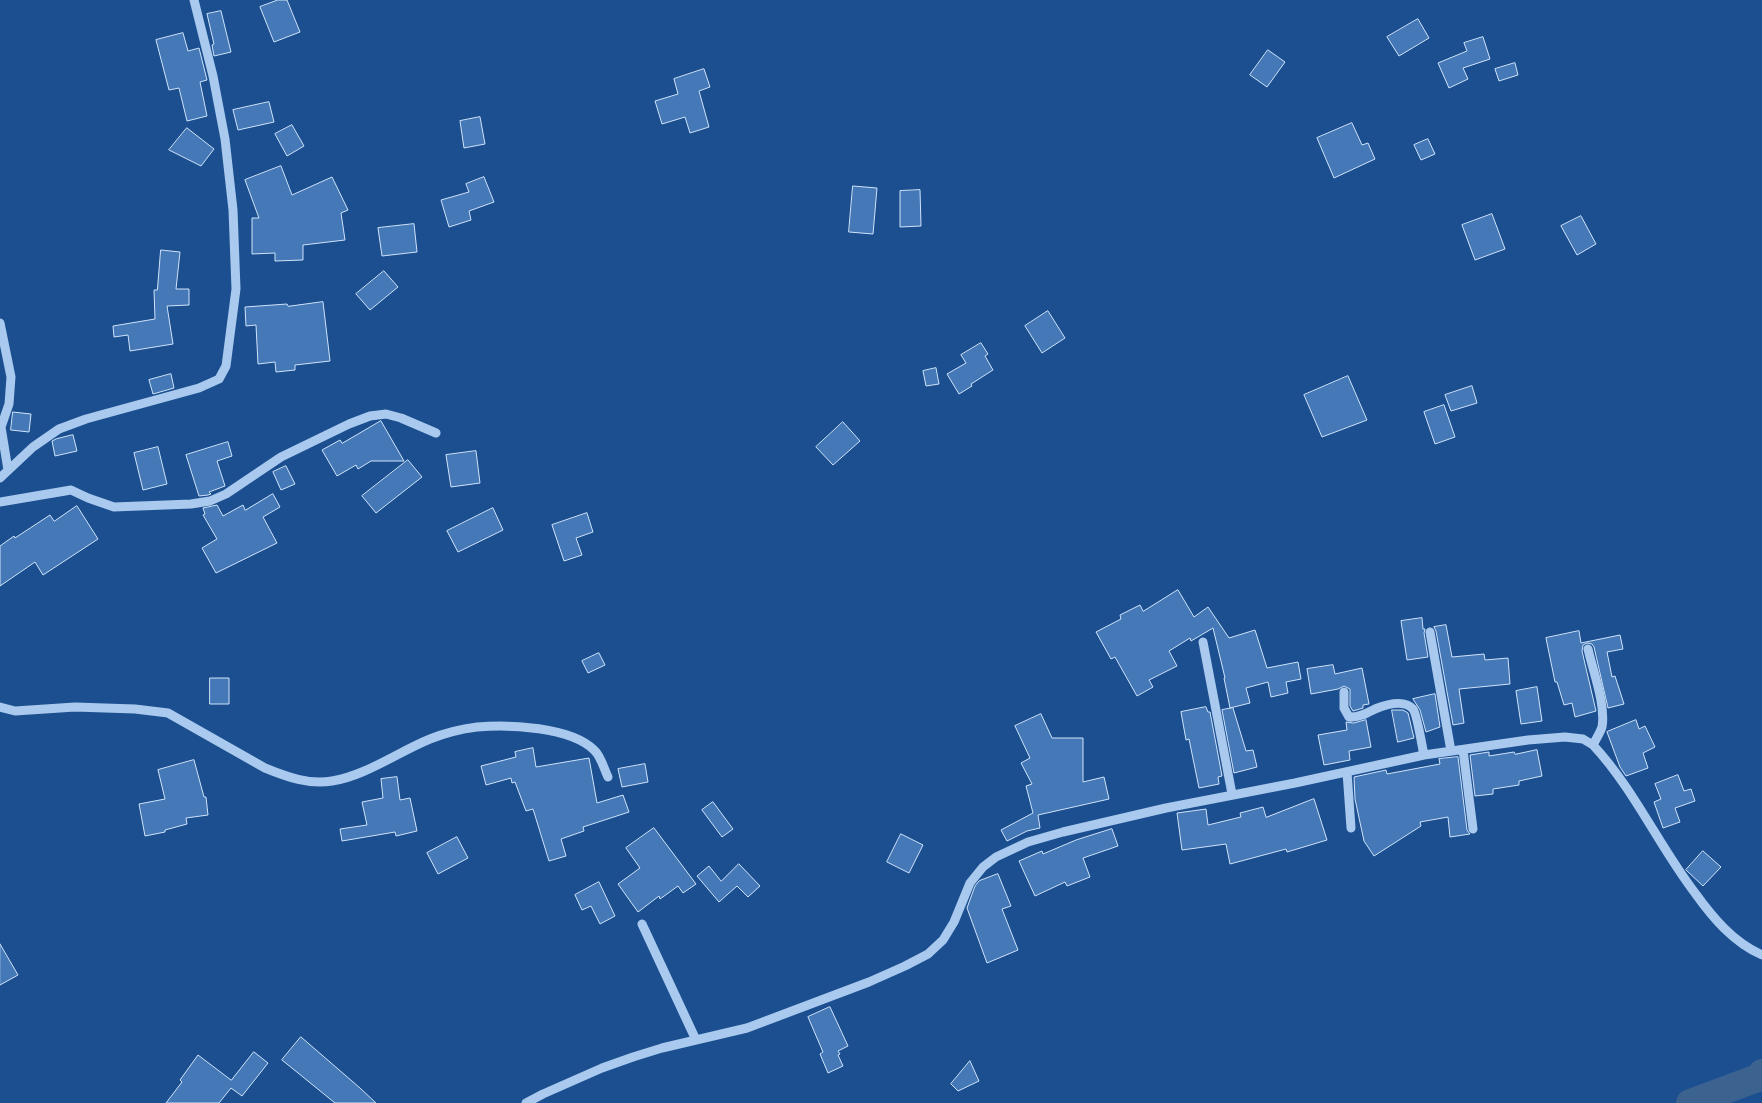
<!DOCTYPE html>
<style>
body{margin:0}
canvas{display:block;background:#1b4f8f}
</style>
<canvas width="1762" height="1103"></canvas>
<script>
const ctx = document.querySelector('canvas').getContext('2d');
ctx.lineJoin = 'round';
function strokePath(path, color, width, dash) { ctx.strokeStyle = color; ctx.lineWidth = width; ctx.lineCap = dash ? 'butt' : 'round'; ctx.setLineDash(dash || []); ctx.stroke(path); }
function paint(path, color) { ctx.fillStyle = color; ctx.fill(path, 'evenodd'); }
strokePath(new Path2D(`
 M1690,1103L1760,1077L1762,1073`), '#3c6290', 28);
const building = new Path2D(`
 M278,0H287L300,32L274,42L260,7Z
 M221,11L231,52L214,56L212,45L214,44L207,14Z
 M1418,19L1429,38L1399,56L1387,37Z
 M183,33L188,51L199,48L207,80L200,82L207,116L187,121L179,88L169,90L156,40Z
 M1483,37L1490,59L1463,68L1468,79L1449,88L1438,63L1467,51L1464,43Z
 M1268,50L1285,62L1267,87L1250,75Z
 M1515,63L1518,75L1499,81L1495,69Z
 M704,69L710,87L699,91L709,127L690,133L685,117L662,124L655,101L678,94L674,79Z
 M269,102L274,122L238,130L233,110Z
 M480,117L485,144L464,148L460,121Z
 M1352,123L1362,145L1368,143L1375,159L1334,178L1317,138Z
 M292,125L304,146L287,156L275,134Z
 M187,128L214,149L201,166L169,150Z
 M1428,139L1435,154L1421,160L1414,145Z
 M281,166L292,195L332,177L348,210L341,213L345,240L303,245V260L275,261V253L252,254V218H259L245,180Z
 M484,177L494,202L469,211L471,220L449,227L441,200L469,192L466,184Z
 M853,186L877,188L873,234L849,232Z
 M920,190L921,226L900,227V191Z
 M1492,214L1505,249L1475,260L1462,225Z
 M1581,216L1596,244L1577,255L1561,226Z
 M414,224L417,252L382,256L378,228Z
 M161,250L180,252L176,289H189V305L167,306L173,344L130,351L128,335L114,337L113,326L155,319L154,290H157Z
 M384,271L398,287L370,310L356,294Z
 M323,302L330,361L295,365V370L276,372L275,362L258,364L256,325L246,326L245,307L287,304L288,306Z
 M1048,311L1065,338L1042,353L1025,326Z
 M981,343L988,354L985,356L993,370L971,384L972,386L959,394L947,374L966,363L961,355Z
 M936,368L939,384L926,386L923,371Z
 M171,374L174,388L153,394L149,380Z
 M1348,376L1367,420L1322,437L1304,395Z
 M1472,386L1477,403L1451,411L1445,395Z
 M1444,405L1455,437L1435,444L1424,412Z
 M13,412L31,414L29,432L11,430Z
 M381,421L404,461H371L358,469L356,465L337,476L322,450L340,440L342,443Z
 M843,422L860,441L833,465L816,447Z
 M73,435L77,451L55,456L52,441L56,439Z
 M228,442L232,456L217,461L225,486L209,492L211,494L208,495L199,496L186,455Z
 M158,447L167,484L143,490L134,453Z
 M476,451L480,483L451,487L446,455Z
 M408,460L422,477L376,513L362,496Z
 M286,466L295,484L281,490L273,472Z
 M273,494L280,507L263,517L277,543L216,573L202,548L217,539L203,515L205,514L203,508L217,505L223,516L243,505L245,510Z
 M77,506L98,539L43,575L35,562L0,586V546L14,536L15,538L50,515L54,521Z
 M493,508L503,530L458,552L447,531Z
 M587,513L593,532L576,538L582,555L564,561L552,525Z
 M1178,590L1194,617L1208,607L1229,638L1255,630L1267,668L1298,662L1301,679L1286,682L1288,693L1271,697L1268,682L1246,688L1250,703L1230,708L1224,678H1225L1213,628L1191,641L1190,638L1169,651L1177,666L1149,680L1153,687L1137,696L1115,657L1111,659L1096,632L1121,619L1120,615L1140,605L1143,611Z
 M1422,618L1423,629H1425L1424,633L1428,657L1407,660L1401,621Z
 M1446,625L1452,657L1484,654L1485,660L1508,658L1510,684L1459,689L1464,723L1453,725L1436,631L1434,627Z
 M1579,631L1581,643L1620,635L1623,649L1607,652L1612,677L1615,676L1624,704L1608,708L1594,647L1592,644L1587,643L1583,645L1582,651L1596,711L1575,717L1572,703L1564,705L1557,682H1555L1546,638Z
 M599,653L605,665L588,673L582,661Z
 M1333,665L1335,674L1362,668L1369,704L1363,705V708L1353,711L1350,706V689L1344,686L1338,689L1311,694L1307,669Z
 M210,678H229V704H210Z
 M1537,687L1542,721L1521,724L1516,691Z
 M1435,694L1440,727L1426,732L1420,710L1413,699Z
 M1206,707L1208,712H1210L1222,776L1218,777L1219,784L1199,788L1189,739L1186,740L1181,712Z
 M1233,708L1246,751L1253,750L1257,767L1234,773L1222,710Z
 M1392,710H1403L1408,713L1414,738L1398,742Z
 M1041,714L1052,738H1083V782L1104,777L1109,799L1038,815L1040,828L1027,831L1007,841L1001,830L1033,813L1026,786L1032,784L1021,763L1030,758L1015,726Z
 M1366,720L1371,747L1349,751L1350,760L1324,765L1318,735L1347,730L1346,722L1353,723Z
 M1636,720L1639,729L1645,726L1655,747L1643,753L1648,768L1626,776L1620,767L1607,732Z
 M533,748L536,767L589,758L597,803L623,795L629,812L583,827L584,831L561,839L566,856L549,861L533,809L526,811L515,782L512,783L511,778L486,785L481,766L516,757L515,752Z
 M1537,750L1542,776L1519,781V785L1493,789V794L1475,796L1470,755L1489,752V756L1514,752L1515,754Z
 M1458,757L1467,830L1470,834L1450,837L1448,817L1420,822L1421,826L1374,856L1364,841L1355,799L1354,777L1386,770L1387,774L1440,764L1439,759Z
 M194,760L204,797H206L208,815L186,818L187,824L165,830V832L145,836L139,804L165,799L158,770Z
 M645,764L648,782L622,787L618,769Z
 M1678,775L1684,791L1691,789L1695,801L1675,808L1680,822L1663,828L1654,802L1661,799L1655,784Z
 M397,777L400,800L410,798L417,831L396,836L395,832L342,841L340,829L367,825L362,802L383,798L381,779Z
 M1314,799L1327,840L1287,852L1286,849L1230,864L1226,844L1182,850L1177,813L1206,809L1208,825L1241,817L1240,813L1263,807L1266,817Z
 M713,802L733,829L722,837L702,810Z
 M654,828L696,884L683,893L678,886L660,899L659,896L638,912L618,884L640,868L626,848Z
 M1112,829L1118,846L1083,858L1090,877L1067,886L1065,882L1035,896L1019,861L1042,851L1043,854L1076,840Z
 M901,834L923,845L909,873L887,862Z
 M457,837L468,858L438,874L427,853Z
 M1703,851L1721,867L1703,886L1686,870Z
 M739,864L760,886L748,897L737,886L719,902L697,876L709,866L721,881Z
 M998,874L1011,906L1002,909L1018,950L987,963L967,908L975,886L979,881Z
 M599,882L615,916L600,924L591,906L582,910L575,895Z
 M0,944L18,975L0,985Z
 M830,1007L848,1046L838,1051L840,1054L838,1055L843,1066L828,1073L820,1054L823,1052L808,1017Z
 M301,1037L360,1088L376,1103H335L282,1060Z
 M254,1052L268,1063L242,1096L231,1088L219,1103H166L182,1082L180,1080L198,1055L231,1080Z
 M970,1061L979,1081L958,1091L951,1084Z`);
paint(building, '#4478b7');
strokePath(building, '#cfe3fa', 1);
strokePath(new Path2D(`
 M0,323L11,377L9,404L1,427L8,470
 M0,478L33,447L59,429L86,419L199,388L219,379L226,366L236,289L233,210L225,139L213,76L194,0
 M0,502L71,490L88,498L114,507L191,504L210,501L226,494L281,457L349,424L370,416L386,414L401,418L436,433
 M1430,632L1451,751
 M1203,642L1232,794
 M1588,649C1593,671 1606,705 1602,727C1600,733 1596,739 1593,745
 M1344,692V708L1349,717C1358,718 1367,713 1375,709C1385,705 1404,699 1413,709C1417,714 1422,746 1424,755
 M0,707L15,711L75,707L135,709L168,713L265,768C287,777 309,785 332,781C365,776 398,752 430,739C445,733 461,729 477,727C509,724 571,727 594,750C601,756 604,769 608,777
 M1463,750L1473,829
 M1347,772L1351,828
 M642,924L696,1040
 M526,1103L543,1094L602,1068L633,1057L662,1048L747,1028L869,982L905,966L928,954L943,940L954,922L970,883L983,867L996,857L1028,842L1063,832L1166,808L1295,783L1424,755L1528,740L1565,737L1583,739L1593,745C1634,789 1659,846 1695,893C1713,918 1733,942 1762,955`), '#a9c9ee', 9);
</script>
